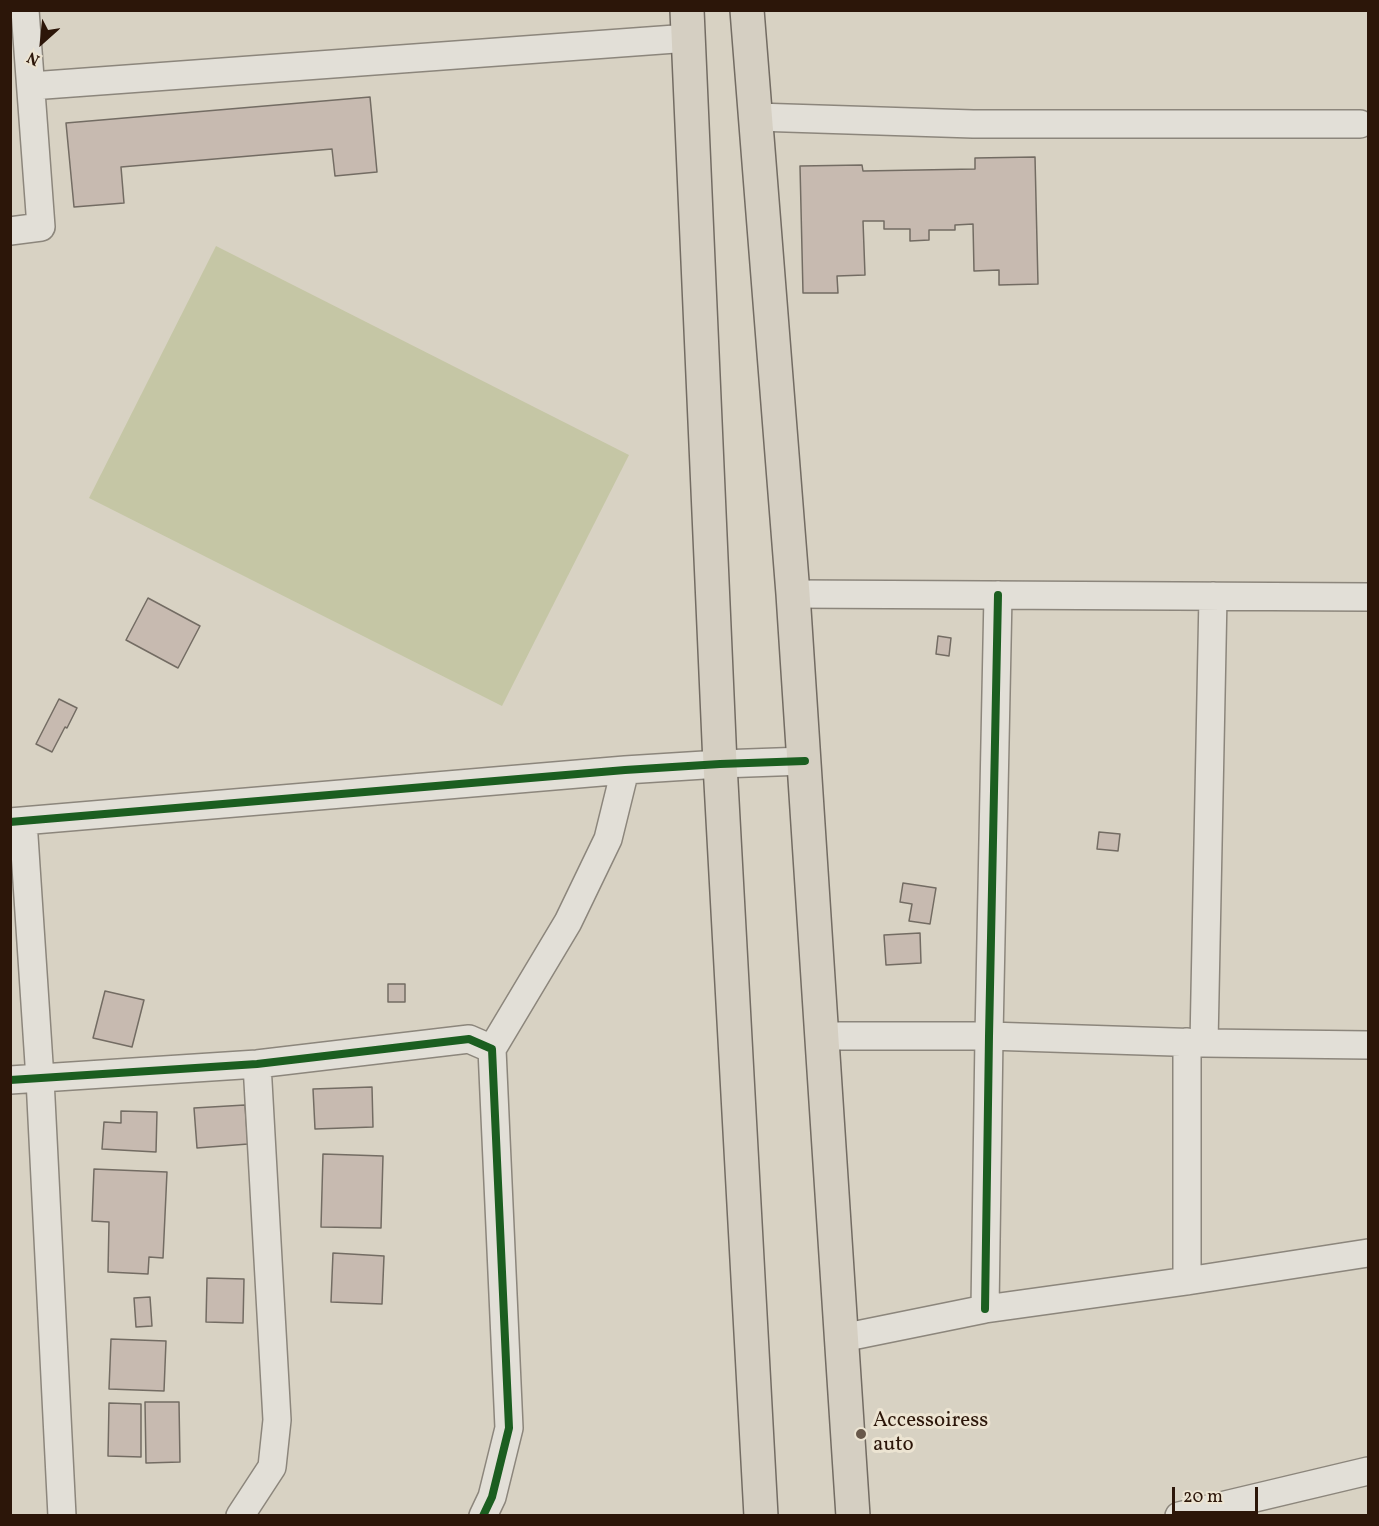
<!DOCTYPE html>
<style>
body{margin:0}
#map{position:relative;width:1379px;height:1526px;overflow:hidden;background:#d8d2c3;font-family:Vollkorn,serif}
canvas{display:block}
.frame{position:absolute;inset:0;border:12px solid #2c1609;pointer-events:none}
.north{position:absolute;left:12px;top:12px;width:60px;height:60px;-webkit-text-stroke:4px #ece4d2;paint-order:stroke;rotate:207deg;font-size:16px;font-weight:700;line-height:24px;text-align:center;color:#2c1609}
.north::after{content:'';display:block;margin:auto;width:21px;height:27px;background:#2c1609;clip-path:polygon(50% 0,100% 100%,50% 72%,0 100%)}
.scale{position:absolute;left:1172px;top:1487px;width:86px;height:27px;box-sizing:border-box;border:3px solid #2c1609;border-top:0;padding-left:8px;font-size:18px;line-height:21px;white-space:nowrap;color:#2c1609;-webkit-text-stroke:4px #ece4d2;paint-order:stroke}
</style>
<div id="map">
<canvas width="1379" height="1526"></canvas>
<div class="frame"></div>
<div class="north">N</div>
<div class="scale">20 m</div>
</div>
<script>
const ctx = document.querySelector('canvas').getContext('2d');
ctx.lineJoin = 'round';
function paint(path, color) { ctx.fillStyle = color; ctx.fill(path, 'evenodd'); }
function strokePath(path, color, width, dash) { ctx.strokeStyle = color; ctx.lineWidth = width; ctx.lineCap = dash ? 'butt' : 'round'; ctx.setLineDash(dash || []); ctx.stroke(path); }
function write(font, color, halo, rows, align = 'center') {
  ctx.font = font + ' Vollkorn,serif'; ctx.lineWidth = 6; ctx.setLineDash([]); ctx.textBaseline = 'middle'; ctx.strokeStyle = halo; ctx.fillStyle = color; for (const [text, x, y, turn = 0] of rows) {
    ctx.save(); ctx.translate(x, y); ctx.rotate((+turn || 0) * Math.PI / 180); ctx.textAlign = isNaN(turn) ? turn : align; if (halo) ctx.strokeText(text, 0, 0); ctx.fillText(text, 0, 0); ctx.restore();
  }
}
paint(new Path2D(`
 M216,246L629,455L502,706L89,498Z`), '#c5c6a5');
const building = new Path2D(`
 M370,97L377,172L335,176L332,149L121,167L124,203L74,207L66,123Z
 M1035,157L1038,284L999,285V270L974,271L973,224L955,225V230H929V240L910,241V229H884V221H863L865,275L837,276L838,293H803L800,166L862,165L863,171L975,169V158Z
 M148,598L200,626L178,668L126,640Z
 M938,636L951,638L949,656L936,654Z
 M59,699L77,708L67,728L65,727L52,752L36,744Z
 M1099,832L1120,834L1118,851L1097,849Z
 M903,883L936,888L930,924L909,921L912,904L900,902Z
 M920,933L921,963L886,965L884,935Z
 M388,984H405V1002H388Z
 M105,991L144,1000L132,1047L93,1038Z
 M372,1087L373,1127L315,1129L313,1089Z
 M245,1105L248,1144L197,1148L194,1108Z
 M121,1111L157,1112L156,1152L102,1149L104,1122L121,1123Z
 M323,1154L383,1156L381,1228L321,1227Z
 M94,1169L167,1172L163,1258L149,1257L148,1274L108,1272L109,1222L92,1221Z
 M333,1253L384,1256L382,1304L331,1302Z
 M207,1278L244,1279L243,1323L206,1322Z
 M150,1297L152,1326L136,1327L134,1298Z
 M111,1339L166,1341L164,1391L109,1389Z
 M145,1402H179L180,1462L146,1463Z
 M109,1403L141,1404V1457L108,1456Z`);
paint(building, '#c7bab0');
strokePath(building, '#736c63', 1.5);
const minor = new Path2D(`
 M31,86L689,38
 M756,117L973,124H1360
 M10,231L41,227L25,10
 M793,594L1368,597
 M23,821L40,1079L62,1516
 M10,822L625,770L720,764L805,761
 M822,1036H989L1204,1043L1368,1045
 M1187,1042V1281
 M1204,1043L1213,596
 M10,1080L257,1064L469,1039L492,1049
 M985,1309L989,1036L998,595
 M842,1338L985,1309L1187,1281L1368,1253
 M240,1516L272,1467L277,1420L257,1064
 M483,1516L492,1497L509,1428L492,1049L568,922L608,839L625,770
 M1179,1516L1368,1471`);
const major = new Path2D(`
 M687,10L720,764L761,1516
 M747,10L793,594L853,1516`);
strokePath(minor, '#8c867c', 30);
strokePath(major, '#736c63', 36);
strokePath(minor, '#e2dfd7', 27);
strokePath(major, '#d5cfc2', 33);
strokePath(new Path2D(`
 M10,822L625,770L720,764L805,761
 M10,1080L257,1064L469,1039L492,1049L509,1428L492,1497L483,1516
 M985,1309L989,1036L998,595`), '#1b5e20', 8);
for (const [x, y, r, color] of [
 [861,1434,6,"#68584a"]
]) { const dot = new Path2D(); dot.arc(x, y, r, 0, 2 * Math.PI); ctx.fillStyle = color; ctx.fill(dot); strokePath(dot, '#ece4d2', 2); }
write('21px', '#2c1609', '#ece4d2', [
 ["Accessoiress",873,1422],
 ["auto",873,1446]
], 'left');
</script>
